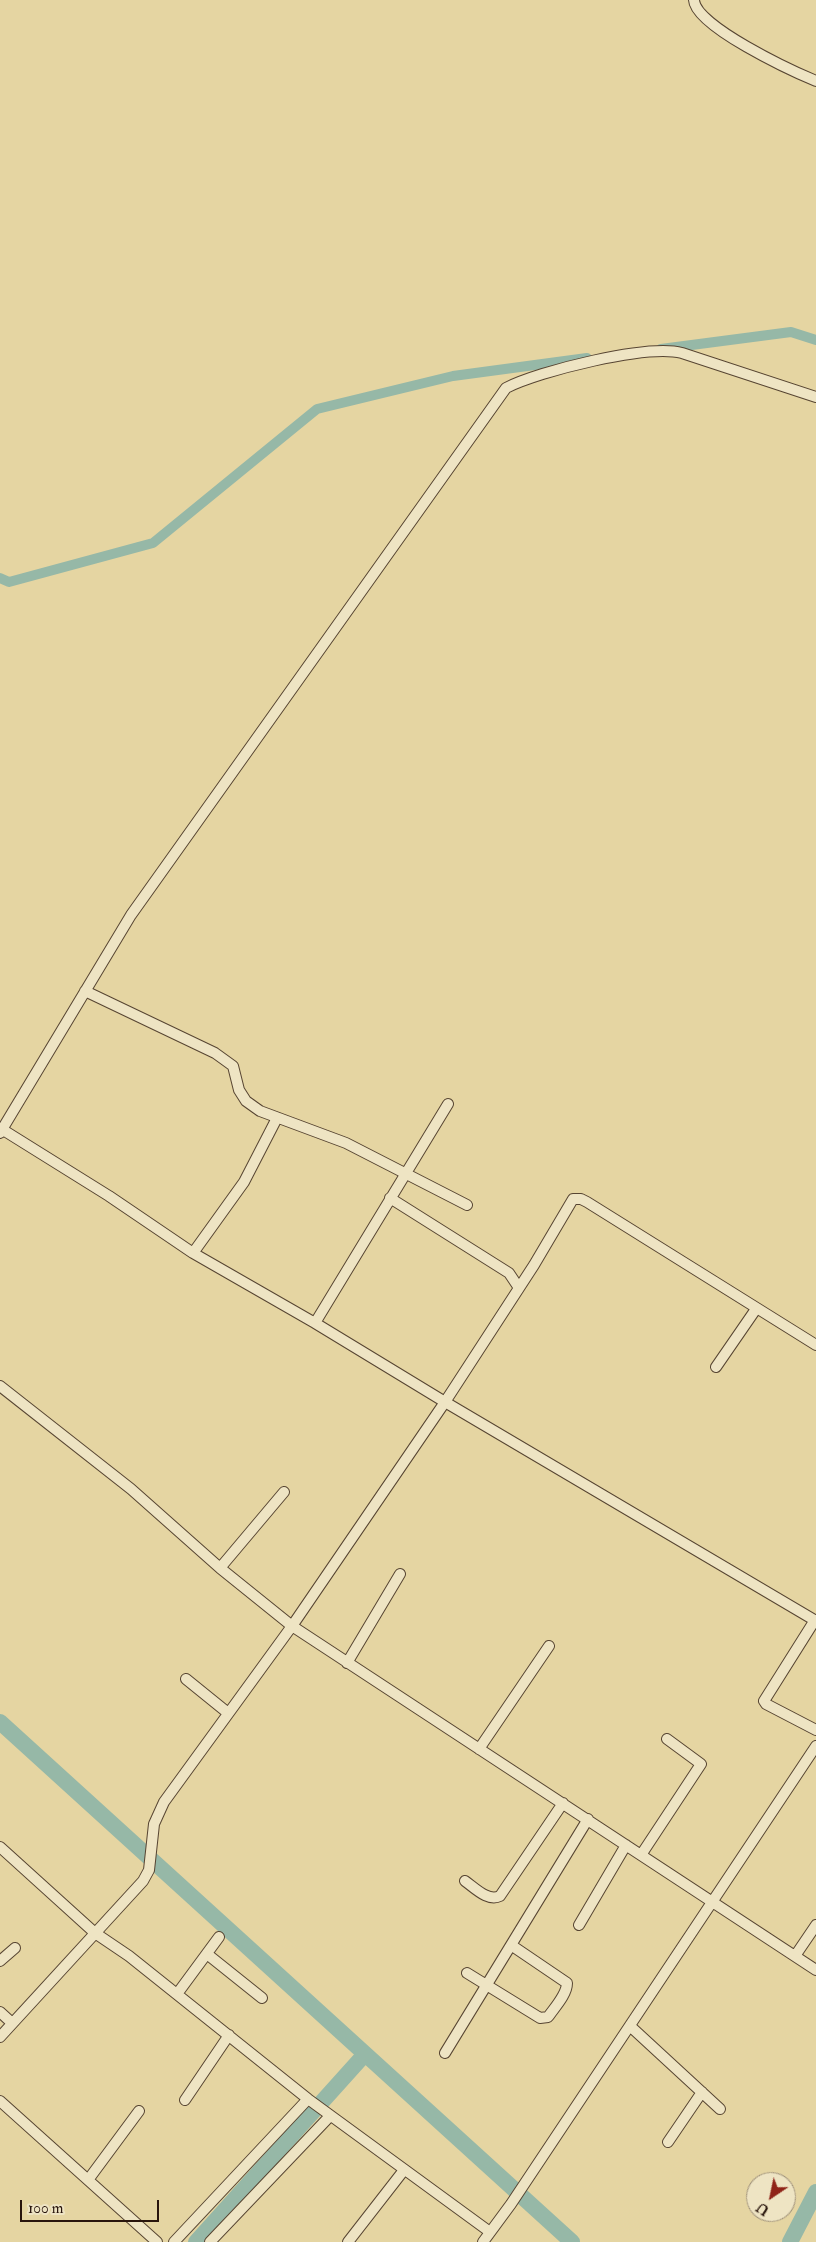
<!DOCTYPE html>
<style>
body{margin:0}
#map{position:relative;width:816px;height:2242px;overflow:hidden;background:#e5d5a2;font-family:"IM FELL Double Pica",serif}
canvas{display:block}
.north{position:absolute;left:746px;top:2172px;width:50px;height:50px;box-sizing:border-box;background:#eee4c3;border:1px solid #9f917a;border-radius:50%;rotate:214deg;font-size:14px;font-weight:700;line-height:20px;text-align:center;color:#28150c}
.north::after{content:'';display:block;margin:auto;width:18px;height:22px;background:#8f2418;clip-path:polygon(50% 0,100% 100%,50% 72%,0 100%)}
.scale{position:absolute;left:20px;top:2200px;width:139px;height:22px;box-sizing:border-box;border:2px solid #28150c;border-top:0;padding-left:6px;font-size:15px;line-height:18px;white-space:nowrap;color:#28150c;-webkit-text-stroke:4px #eee4c3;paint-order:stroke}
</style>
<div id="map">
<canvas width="816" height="2242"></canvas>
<div class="north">U</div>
<div class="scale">100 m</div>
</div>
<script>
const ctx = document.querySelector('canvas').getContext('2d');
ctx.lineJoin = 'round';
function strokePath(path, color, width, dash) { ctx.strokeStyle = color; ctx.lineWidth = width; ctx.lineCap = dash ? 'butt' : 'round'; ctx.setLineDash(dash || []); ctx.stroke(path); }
strokePath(new Path2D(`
 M661,349L791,332L816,340
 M0,578L9,582L153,543L317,409L453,376L587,358`), '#96b8a7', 10);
strokePath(new Path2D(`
 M0,1722L572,2242
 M196,2242L365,2054
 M790,2242L816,2192`), '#96b8a7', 16);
const minor = new Path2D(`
 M694,0C695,26 792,71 816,81
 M85,991L215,1053L233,1066L239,1090L246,1101L260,1111L346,1143L467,1205
 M0,1128L109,1196L193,1253L315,1323L445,1402L816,1621
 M0,1133L131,915L506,388C539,371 647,344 682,353L816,397
 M390,1198L509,1273L519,1288
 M193,1253L244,1182L277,1118
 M315,1323L448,1104
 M716,1367L756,1309
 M0,1386L131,1489L220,1568L292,1626L816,1970
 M220,1568L284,1492
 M815,1620L764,1701L766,1704L816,1730
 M347,1663L400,1574
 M186,1679L228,1713
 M479,1749L549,1646
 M0,1847L95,1933L129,1956L308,2099L490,2232
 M641,1855L701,1764L667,1739
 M465,1881C475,1888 488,1902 500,1896L563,1803
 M579,1925L626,1845
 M207,1954L262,1998
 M795,1956L816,1925
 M0,1961L15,1948
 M467,1973L540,2018L548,2017C554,2008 567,1995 567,1983L511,1945
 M177,1994L219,1937
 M0,2012L12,2023
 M630,2026L720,2109
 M0,2037L143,1881L149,1870L154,1824L164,1802L292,1626L445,1402L534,1265L573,1199H581L587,1202L816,1345
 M445,2053L588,1819
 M185,2100L229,2035
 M0,2101L157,2242
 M668,2142L702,2092
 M88,2180L139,2111
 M174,2242L308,2099
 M210,2242L330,2116
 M348,2242L404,2170
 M483,2242L511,2204L816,1746`);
strokePath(minor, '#574532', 12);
strokePath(minor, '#eee4c3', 10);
</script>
